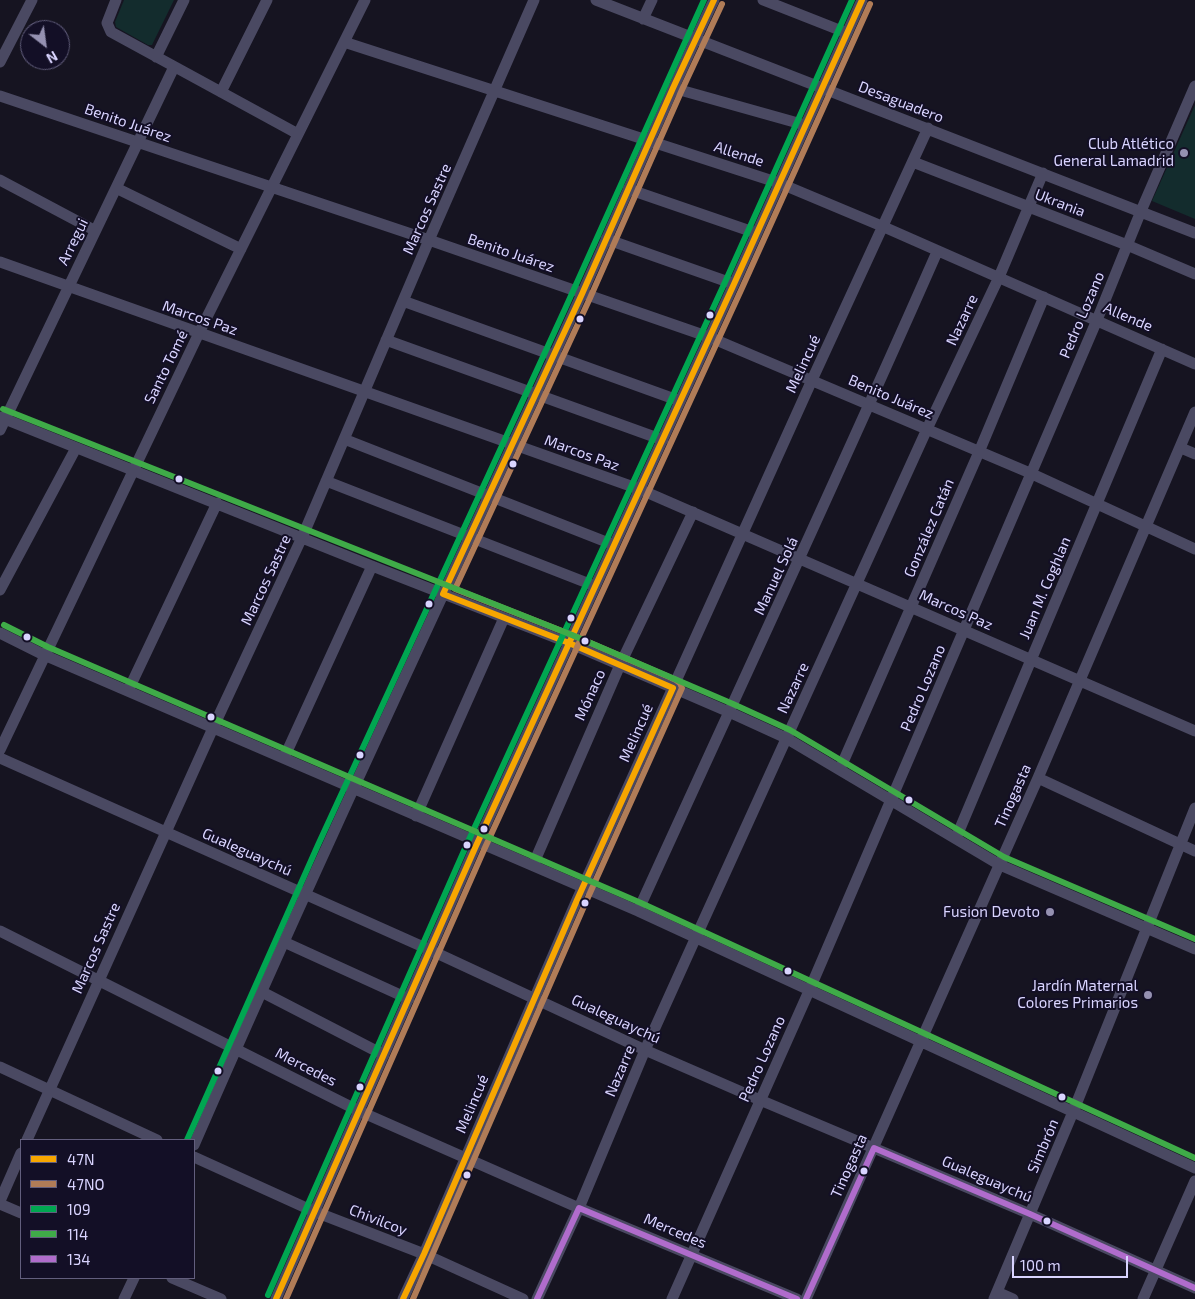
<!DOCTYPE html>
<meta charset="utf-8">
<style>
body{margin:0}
#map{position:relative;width:1195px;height:1299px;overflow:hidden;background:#161421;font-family:"Exo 2",sans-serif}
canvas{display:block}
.legend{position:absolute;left:20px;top:1139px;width:175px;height:140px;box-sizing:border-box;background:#130f26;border:1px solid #625e7d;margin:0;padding:6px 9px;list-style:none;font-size:15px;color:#d9d4ff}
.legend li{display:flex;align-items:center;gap:10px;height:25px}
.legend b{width:25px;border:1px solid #625e7d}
.north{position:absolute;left:20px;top:20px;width:50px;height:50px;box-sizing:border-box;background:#130f26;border:1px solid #625e7d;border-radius:50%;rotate:150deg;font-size:14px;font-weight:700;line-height:20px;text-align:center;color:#d9d4ff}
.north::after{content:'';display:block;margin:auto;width:18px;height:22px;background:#9591b1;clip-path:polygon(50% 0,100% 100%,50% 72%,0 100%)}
.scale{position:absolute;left:1012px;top:1256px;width:116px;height:22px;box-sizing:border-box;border:2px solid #d9d4ff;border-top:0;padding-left:6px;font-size:15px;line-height:18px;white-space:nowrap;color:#d9d4ff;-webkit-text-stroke:4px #130f26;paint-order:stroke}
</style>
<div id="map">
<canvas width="1195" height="1299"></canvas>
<ul class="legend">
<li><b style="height:6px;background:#f7a600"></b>47N</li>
<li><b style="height:6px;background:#b07c57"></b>47NO</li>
<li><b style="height:6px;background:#00a651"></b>109</li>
<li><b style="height:6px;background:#3fab48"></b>114</li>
<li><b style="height:6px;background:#b06ccc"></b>134</li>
</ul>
<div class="north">N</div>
<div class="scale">100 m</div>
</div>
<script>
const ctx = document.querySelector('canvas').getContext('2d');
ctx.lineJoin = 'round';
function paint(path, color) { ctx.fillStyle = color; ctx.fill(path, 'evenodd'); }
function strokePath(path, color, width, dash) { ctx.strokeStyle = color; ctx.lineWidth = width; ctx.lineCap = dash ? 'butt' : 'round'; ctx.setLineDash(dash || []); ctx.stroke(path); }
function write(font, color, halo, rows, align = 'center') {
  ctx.font = font + ' "Exo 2",sans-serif'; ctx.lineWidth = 4; ctx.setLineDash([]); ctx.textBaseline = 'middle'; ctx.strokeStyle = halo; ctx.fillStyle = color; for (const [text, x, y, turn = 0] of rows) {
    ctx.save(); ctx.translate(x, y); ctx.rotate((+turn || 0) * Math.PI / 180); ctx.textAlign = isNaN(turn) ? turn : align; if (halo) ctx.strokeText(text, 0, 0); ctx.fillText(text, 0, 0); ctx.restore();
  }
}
paint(new Path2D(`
 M124,0H174L152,45H148L116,27L115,22Z
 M1195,105V219L1152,201Z`), '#132c2d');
strokePath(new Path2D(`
 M116,0L107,23L111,32L298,134
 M596,0L1195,233
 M763,0L847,33
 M643,19L652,0
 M344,42L779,183L884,227L1195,364
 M156,57L184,0
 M0,62L32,0
 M673,88L805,125
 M221,92L267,0
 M0,96L429,240L709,337L1030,473L1195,549
 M913,162L1127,245L1195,274
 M0,180L94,230
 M116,188L241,249
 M628,189L756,233
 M606,239L734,284
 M0,262L639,489L1195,731
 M403,301L680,401
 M386,340L663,440
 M0,417L372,566L569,643L729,712L786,738L1000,865L1195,949
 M0,430L174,67
 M344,439L614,545
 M1181,448L1195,454
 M326,481L595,586
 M0,590L76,448
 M0,633L44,655L638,911L1195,1168
 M128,691L217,503
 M0,750L199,333L365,0
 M0,758L430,950L645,1050L760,1100L1030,1214L1195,1288
 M284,758L372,566
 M840,769L979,452L1044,297
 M1038,778L1195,851
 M416,816L504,618
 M956,838L1162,349
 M533,865L620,665L693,512
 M638,911C738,691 840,473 937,252
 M0,931L359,1111L579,1208L797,1299
 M284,942L409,999
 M262,992L384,1055
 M0,1067L157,1140
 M27,1140L213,728L304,533L429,240L534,0
 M194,1145C309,880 432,619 553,357C608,239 658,118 714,0
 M194,1157L313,1211L424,1254L523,1299
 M0,1201L21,1153
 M0,1204L21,1213
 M172,1278L221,1299
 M997,1292L1013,1299
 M124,1299L134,1278
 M276,1299L475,848L734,284L862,0
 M403,1299L424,1254L577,900L812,380L928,128
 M537,1299L579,1208L645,1050L696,937L927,429L999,277L1043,173
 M672,1299L809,991L1097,320L1141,211L1195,86
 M806,1299L1038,778L1195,412
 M994,1299L1073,1112L1195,808
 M1143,1299L1195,1181`), '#4a4962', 11);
strokePath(new Path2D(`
 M276,1299L475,848L734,284L862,0
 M403,1299L424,1254L577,900L673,688L569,643L443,594L582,294L673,88L714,0`), '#f7a600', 6);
strokePath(new Path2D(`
 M286,1299L483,852L742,288L870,4
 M413,1299L585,904L682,688L680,683L676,680L572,635L455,589L590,298L681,92L722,4`), '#b07c57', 6);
strokePath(new Path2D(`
 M187,1140L318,845L565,309L704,0
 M268,1295L467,844L726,280L852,0`), '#00a651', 6);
strokePath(new Path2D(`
 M3,409L572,635L733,704L790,730L1004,857L1195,939
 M4,625L48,647L641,903L1195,1158`), '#3fab48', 6);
strokePath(new Path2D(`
 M537,1299L579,1208L797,1299
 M806,1299L874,1148L1030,1214L1195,1288`), '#b06ccc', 6);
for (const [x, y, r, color] of [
 [1184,153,5,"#9591b1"],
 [710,315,4.5,"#d9d4ff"],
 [580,319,4.5,"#d9d4ff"],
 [513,464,4.5,"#d9d4ff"],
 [179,479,4.5,"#d9d4ff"],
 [429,604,4.5,"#d9d4ff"],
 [571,618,4.5,"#d9d4ff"],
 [27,637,4.5,"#d9d4ff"],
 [585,641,4.5,"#d9d4ff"],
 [211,717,4.5,"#d9d4ff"],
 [360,755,4.5,"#d9d4ff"],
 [909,800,4.5,"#d9d4ff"],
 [484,829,4.5,"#d9d4ff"],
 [467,845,4.5,"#d9d4ff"],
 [585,903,4.5,"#d9d4ff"],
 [1050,912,5,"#9591b1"],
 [788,971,4.5,"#d9d4ff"],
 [1148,995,5,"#9591b1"],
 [218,1071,4.5,"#d9d4ff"],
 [360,1087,4.5,"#d9d4ff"],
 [1062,1097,4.5,"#d9d4ff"],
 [864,1171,4.5,"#d9d4ff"],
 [467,1175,4.5,"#d9d4ff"],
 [1047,1221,4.5,"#d9d4ff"]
]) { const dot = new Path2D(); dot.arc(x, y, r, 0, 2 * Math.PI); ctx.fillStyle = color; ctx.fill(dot); strokePath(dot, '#130f26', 2); }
write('15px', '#d9d4ff', '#130f26', [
 ["Desaguadero",901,102,21],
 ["Benito Juárez",128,123,19],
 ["Allende",739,154,18],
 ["Ukrania",1060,203,21],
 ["Marcos Sastre",427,209,-66],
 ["Arregui",73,242,-64],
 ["Benito Juárez",511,253,19],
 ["Pedro Lozano",1082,315,-67],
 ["Allende",1128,317,23],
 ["Marcos Paz",200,318,19],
 ["Nazarre",962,320,-65],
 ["Melincué",803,364,-65],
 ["Santo Tomé",166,367,-64],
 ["Benito Juárez",891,397,23],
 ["Marcos Paz",582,453,20],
 ["González Catán",929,528,-67],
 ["Manuel Solá",776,576,-65],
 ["Marcos Sastre",266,580,-65],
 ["Juan M. Coghlan",1045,588,-67],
 ["Marcos Paz",956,610,24],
 ["Nazarre",793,688,-65],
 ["Pedro Lozano",923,688,-67],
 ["Mónaco",590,695,-66],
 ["Melincué",636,733,-66],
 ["Tinogasta",1013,796,-66],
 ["Gualeguaychú",247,852,24],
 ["Marcos Sastre",96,948,-66],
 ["Gualeguaychú",616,1019,25],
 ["Pedro Lozano",762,1059,-66],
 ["Mercedes",306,1067,27],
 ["Nazarre",620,1071,-67],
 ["Melincué",472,1104,-67],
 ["Simbrón",1043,1146,-67],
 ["Tinogasta",849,1166,-66],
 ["Gualeguaychú",987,1179,23],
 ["Chivilcoy",378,1220,21],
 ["Mercedes",675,1231,23]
]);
write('15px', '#d9d4ff', '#130f26', [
 ["Club Atlético",1174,144],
 ["General Lamadrid",1174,161],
 ["Fusion Devoto",1040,912],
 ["Jardín Maternal",1138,986],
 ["Colores Primarios",1138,1003]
], 'right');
</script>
